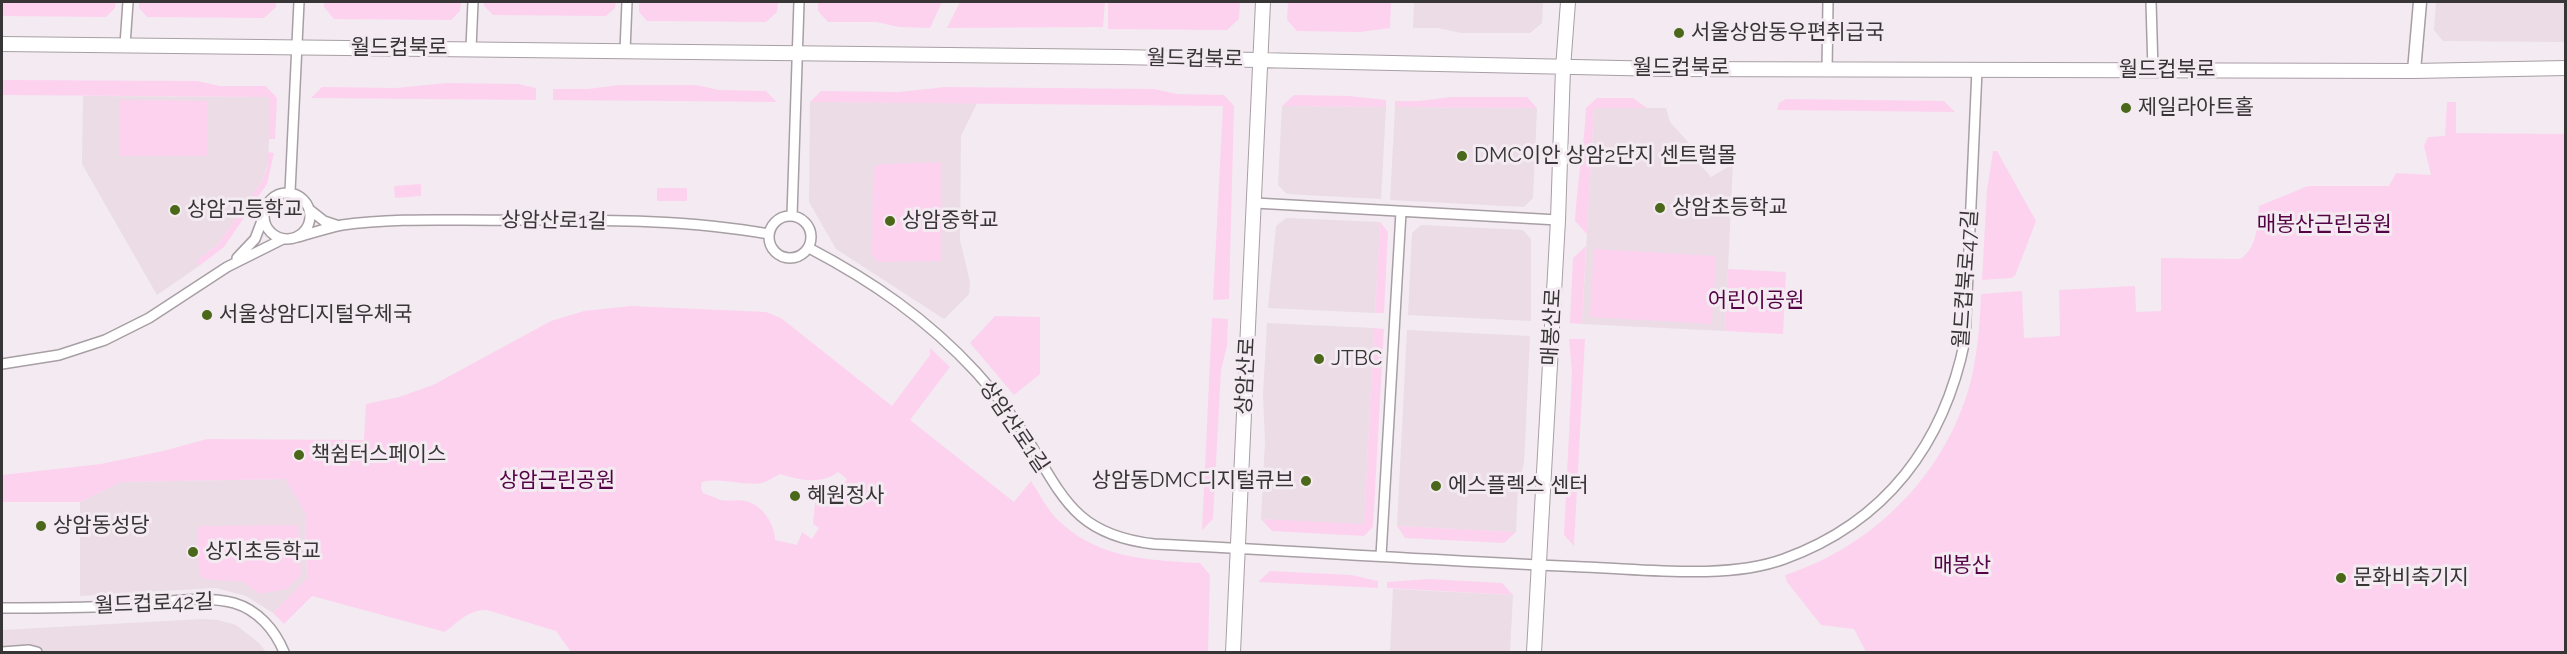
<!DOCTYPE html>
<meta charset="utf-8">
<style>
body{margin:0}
#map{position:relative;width:2567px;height:654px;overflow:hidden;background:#f3ebf1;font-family:Raleway,sans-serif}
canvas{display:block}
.frame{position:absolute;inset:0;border:3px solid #383537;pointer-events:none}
</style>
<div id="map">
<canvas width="2567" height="654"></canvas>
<div class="frame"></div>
</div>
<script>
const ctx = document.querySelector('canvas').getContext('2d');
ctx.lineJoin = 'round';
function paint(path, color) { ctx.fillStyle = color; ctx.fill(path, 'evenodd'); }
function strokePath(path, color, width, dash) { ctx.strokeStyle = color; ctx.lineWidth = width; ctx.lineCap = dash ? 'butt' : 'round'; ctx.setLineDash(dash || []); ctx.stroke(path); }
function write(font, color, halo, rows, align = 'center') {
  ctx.font = font + ' Raleway,"Noto Sans KR",sans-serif'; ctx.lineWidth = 6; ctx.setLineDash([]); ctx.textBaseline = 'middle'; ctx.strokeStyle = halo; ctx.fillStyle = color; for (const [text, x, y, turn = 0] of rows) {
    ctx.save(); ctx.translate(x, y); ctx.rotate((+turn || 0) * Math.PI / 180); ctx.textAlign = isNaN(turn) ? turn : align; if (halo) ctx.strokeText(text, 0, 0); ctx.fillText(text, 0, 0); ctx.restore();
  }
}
paint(new Path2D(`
 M1414,2H1543L1542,23L1530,33H1461L1438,28H1413Z
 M2436,2H2565V42L2443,41L2434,30Z
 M83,96L271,97L268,163L262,181L218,244L196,261L199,266L157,295L82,164Z
 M810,102L977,103L961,136L960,240L970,282L969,294L944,319L836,249L809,202Z
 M1282,106L1386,107L1381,199L1287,194L1278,185Z
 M1395,107L1537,108L1533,198L1524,207L1390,200Z
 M1594,108H1666L1670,122L1690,144L1698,162L1711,177L1733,164L1725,331L1582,324Z
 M1286,218L1380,222L1375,313L1268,308L1276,226Z
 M1421,225L1523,230L1531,239V321L1408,315L1412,233Z
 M1267,323L1374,328L1364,525L1261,519L1265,442L1263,395Z
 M1407,330L1530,336L1524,463L1518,486L1516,532L1397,526Z
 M285,479L305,513L307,579L273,613L246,596L216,588L80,596V502L121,482Z
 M1393,589L1513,595L1510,652H1390Z
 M202,619L218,620L236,625L259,643L266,652H2V630Z`), '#ebdce6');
paint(new Path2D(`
 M2,2H116L115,8L106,17L2,16Z
 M139,2H276V7L264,18L147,17L139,8Z
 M324,2H461L460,11L451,20L334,19L324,7Z
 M484,2H616L615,8L606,16L493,15L484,6Z
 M639,2H778L777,12L766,22L647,21L639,12Z
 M818,2H942L930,28L899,27L876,22H828L818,11Z
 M960,2H1105L1103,27L947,28Z
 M1108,2H1240L1239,19L1227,30L1108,29Z
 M1288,2H1391L1390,28L1360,32L1297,31L1287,20Z
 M2,80L197,81L220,86H266L277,98L275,139H269L270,97L2,95Z
 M447,83L518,84L536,88V100L311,98L322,87L396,88Z
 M619,85H696L719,90L766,91L777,102L553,100V89H588Z
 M945,87L1154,89L1177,94L1224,95L1234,106L1229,299L1213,300L1223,106L810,102L821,91L899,92Z
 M1294,95L1349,96L1386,100V107L1282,106Z
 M1450,97H1527L1537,108L1395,107V101H1419Z
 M1597,98H1633L1647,108H1594L1587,234L1575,221C1577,183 1584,147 1586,108Z
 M1786,99L1944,101L1955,112L1777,110L1779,103Z
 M119,100L208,101V156H119Z
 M2447,102H2456V133L2565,134V652H1866L1854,629L1821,625L1787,582L1785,575C1876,546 1950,469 1972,376C1978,349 1980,321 1981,294L2022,291L2024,338L2060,336L2059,290L2135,286L2136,312L2161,311V258L2240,259C2258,248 2257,224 2259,206L2308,186H2389L2396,173L2431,175L2424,146L2428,137L2445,136Z
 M1993,151H1997L2036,221L2015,276L2011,278L1982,280L1987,190Z
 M268,152L274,153L267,184L224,247L199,266L196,261L218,244L262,181L267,168Z
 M942,162V261L878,262L872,256L873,168L880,164Z
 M421,184V196L395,198L394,186Z
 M657,188H687V201H657Z
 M1380,222L1388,232L1384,313H1375Z
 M1586,246L1582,324L1570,323L1573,258Z
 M1594,249L1716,256L1712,324L1590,317Z
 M1728,269L1786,272L1783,334L1725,331Z
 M631,306L766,312L781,318L892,406L930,355V348L950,367L910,420L1014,502L1031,481C1039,493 1047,509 1057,519C1097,559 1148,560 1200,563L1210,575L1208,652H571L556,631L487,610C468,610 459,621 445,632L312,596L284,624L273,613L307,578L305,513L285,479L121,482L80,502H2V475L101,464L163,451L207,439L364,440L366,404L399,397L433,385L551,321L584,311ZM838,472L847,479L836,494L815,503L813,524L819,528L812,539L802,532L797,545L775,540C775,524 762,504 745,501C737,499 729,502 721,500C715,498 709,495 703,493L701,488L702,482C721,477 742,486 762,483C768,481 774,477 780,474C798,480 822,485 838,472Z
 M995,316L1040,317V374L1014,395L970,343Z
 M1212,318L1228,319L1227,346L1221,370L1213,519L1202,530Z
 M1374,328L1384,329L1373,527L1364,536L1272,531L1261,519L1364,524Z
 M1569,339H1585L1574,546L1564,535L1572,372Z
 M298,525L301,575L287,589L259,594L243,582L204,579L199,574L197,530L200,526Z
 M1397,526L1516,532L1504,543L1405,538Z
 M1270,571L1351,575L1378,581V588L1258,582Z
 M1429,579L1502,583L1513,595L1387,588V582Z`), '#fdd2ef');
const minor = new Path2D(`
 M2151,2L2153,70
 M125,45L128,2
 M471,48L473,2
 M625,51L627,2
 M1827,70L1828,2
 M290,192L299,2
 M264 216a23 23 0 1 1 46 0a23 23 0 1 1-46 0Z
 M1255,203L1558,220
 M310,210L324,221L336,225
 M769 237a21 21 0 1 1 42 0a21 21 0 1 1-42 0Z
 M792,216L799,2
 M298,237C312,233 327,228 342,225C399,217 457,221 515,220C600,220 685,219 769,234
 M809,248C872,281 927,319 976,372C995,393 1013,416 1028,440C1064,500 1077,535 1154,544C1297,551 1440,561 1584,567C1644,569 1727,580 1784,559C1886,522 1944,444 1965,340L1977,70
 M237,258L255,239L263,218
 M2,364L59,355L105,340L149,318L227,267L283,239
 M1381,556L1401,212
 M2,608C40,608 78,608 116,606C151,604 200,594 234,603C258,610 275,630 284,652
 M2,652L29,650L37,652`);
const tertiary = new Path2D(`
 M2414,71L2420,2`);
const secondary = new Path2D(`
 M2,44L1120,57L1665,69L2414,71L2566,68
 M1233,652L1263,2
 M1534,652L1558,220L1563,68L1568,2`);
strokePath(minor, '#a79fa4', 12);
strokePath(tertiary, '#a79fa4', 15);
strokePath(secondary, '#a79fa4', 16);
strokePath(minor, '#fff', 9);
strokePath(tertiary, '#fff', 12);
strokePath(secondary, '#fff', 14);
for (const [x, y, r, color] of [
 [1679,33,6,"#4a671a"],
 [2126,108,6,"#4a671a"],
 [1462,156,6,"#4a671a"],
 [1660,208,6,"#4a671a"],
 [175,210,6,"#4a671a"],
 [890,221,6,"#4a671a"],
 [207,315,6,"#4a671a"],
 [1319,359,6,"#4a671a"],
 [299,455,6,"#4a671a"],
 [1306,481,6,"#4a671a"],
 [1436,486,6,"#4a671a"],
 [795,496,6,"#4a671a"],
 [41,526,6,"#4a671a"],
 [193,552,6,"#4a671a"],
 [2341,578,6,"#4a671a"]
]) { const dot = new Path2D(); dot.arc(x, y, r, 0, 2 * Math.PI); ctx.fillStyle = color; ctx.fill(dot); strokePath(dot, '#f3ebf1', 2); }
write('21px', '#383537', '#f3ebf1', [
 ["서울상암동우편취급국",1691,33],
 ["제일라아트홀",2138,108],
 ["DMC이안 상암2단지 센트럴몰",1474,156],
 ["상암초등학교",1672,208],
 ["상암고등학교",187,210],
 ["상암중학교",902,221],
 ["서울상암디지털우체국",219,315],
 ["JTBC",1331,359],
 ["책쉼터스페이스",311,455],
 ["상암동DMC디지털큐브",1294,481,"right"],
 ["에스플렉스 센터",1448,486],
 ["혜원정사",807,496],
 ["상암동성당",53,526],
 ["상지초등학교",205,552],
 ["문화비축기지",2353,578]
], 'left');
write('21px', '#383537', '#f3ebf1', [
 ["월드컵북로",399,48],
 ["월드컵북로",1195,59,1],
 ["월드컵북로",1681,68],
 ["월드컵북로",2167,70],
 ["상암산로1길",554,221,1],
 ["월드컵북로47길",1966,279,-86],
 ["매봉산로",1552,327,-87],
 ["상암산로",1246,376,-87],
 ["상암산로1길",1014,427,56],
 ["월드컵로42길",154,604,-2]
]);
write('21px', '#540445', '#f3ebf1', [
 ["매봉산근린공원",2324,225],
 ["어린이공원",1756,301],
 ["상암근린공원",557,481],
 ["매봉산",1962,566]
]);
</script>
